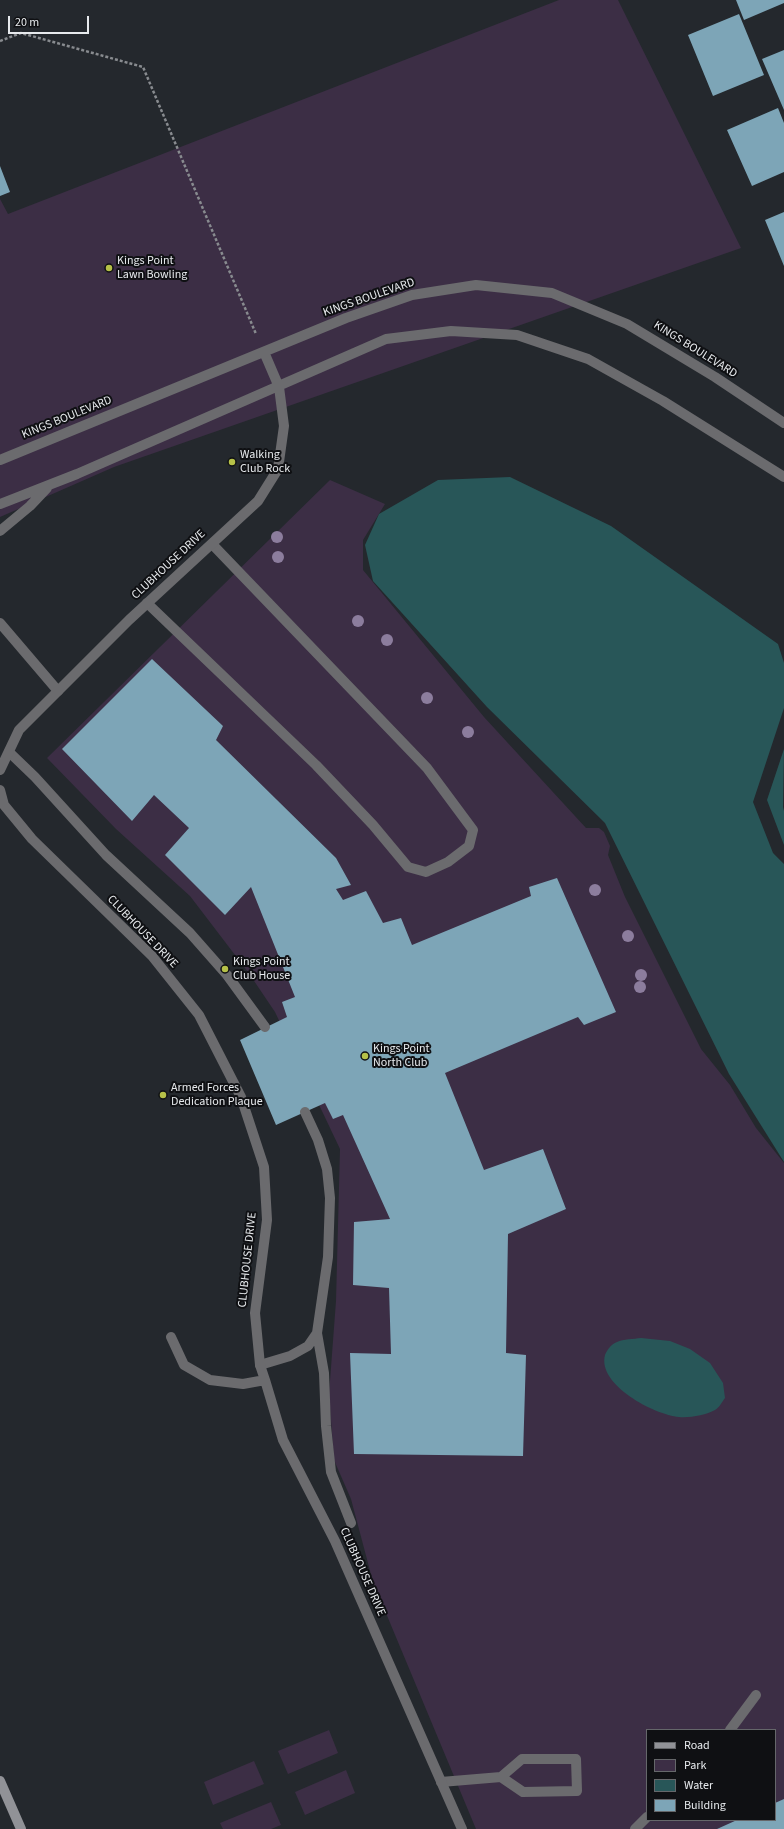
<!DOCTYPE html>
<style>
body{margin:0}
#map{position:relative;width:784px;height:1829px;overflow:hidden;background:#24282d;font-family:"Source Sans 3",sans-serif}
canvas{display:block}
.legend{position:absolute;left:646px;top:1729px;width:130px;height:92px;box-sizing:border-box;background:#0f1013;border:1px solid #65676a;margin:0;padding:5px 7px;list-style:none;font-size:12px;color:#e7eaed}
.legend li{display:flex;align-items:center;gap:8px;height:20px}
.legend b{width:20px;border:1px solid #65676a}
.scale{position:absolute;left:8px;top:16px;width:81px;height:18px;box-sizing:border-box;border:2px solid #e7eaed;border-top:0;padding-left:5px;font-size:12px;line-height:14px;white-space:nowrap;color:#e7eaed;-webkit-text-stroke:3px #0f1013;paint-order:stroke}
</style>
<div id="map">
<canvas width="784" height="1829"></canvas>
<ul class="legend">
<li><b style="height:5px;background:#919297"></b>Road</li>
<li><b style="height:11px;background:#3c2e45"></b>Park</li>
<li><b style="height:11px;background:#285658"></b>Water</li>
<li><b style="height:11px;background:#7da5b7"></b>Building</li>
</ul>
<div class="scale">20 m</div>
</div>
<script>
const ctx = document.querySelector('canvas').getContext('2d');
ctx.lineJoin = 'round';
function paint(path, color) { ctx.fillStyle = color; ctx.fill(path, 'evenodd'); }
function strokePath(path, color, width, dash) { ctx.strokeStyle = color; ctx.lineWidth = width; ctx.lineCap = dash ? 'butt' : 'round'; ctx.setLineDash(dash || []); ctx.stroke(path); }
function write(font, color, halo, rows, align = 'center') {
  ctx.font = font + ' "Source Sans 3",sans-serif'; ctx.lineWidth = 4; ctx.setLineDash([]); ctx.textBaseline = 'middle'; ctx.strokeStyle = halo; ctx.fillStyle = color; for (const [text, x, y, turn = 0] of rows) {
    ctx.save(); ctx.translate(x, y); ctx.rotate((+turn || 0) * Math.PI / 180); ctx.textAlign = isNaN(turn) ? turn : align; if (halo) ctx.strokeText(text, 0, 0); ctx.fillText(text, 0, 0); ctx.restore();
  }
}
paint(new Path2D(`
 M559,0H618L741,248L114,467L0,517V199L8,214Z
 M330,480L385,504L363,540V570L484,717L586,828H599L604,832L610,846L608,855L625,897L701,1049L730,1085L756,1128L784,1163V1829H476L373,1582L351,1499L334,1460L329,1394L336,1301L340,1149L275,1012L248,972L190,896L116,829L47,758ZM647,1730H775V1820H647Z
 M329,1730L338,1753L288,1774L278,1751Z
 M254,1761L264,1784L213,1805L204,1782Z
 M346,1770L355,1793L305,1815L295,1792Z
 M271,1802L281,1825L271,1829H223L220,1823Z`), '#3c2e45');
paint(new Path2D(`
 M510,477L611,526L778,644L784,663V708L753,802L773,853L784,864V1162L729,1074L605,823L487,707L373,581L365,545L379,514L438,480Z
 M784,749L783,807L784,811V845L767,800Z
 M641,1338L670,1341L690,1349L710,1363L723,1383L725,1398C722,1402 719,1408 715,1410C706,1415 690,1418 679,1417C655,1415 597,1385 605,1355C607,1350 611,1344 617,1342C623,1339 634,1339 641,1338Z`), '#285658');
paint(new Path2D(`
 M736,0H784V3L744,20Z
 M739,14L764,75L713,96L688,35Z
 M784,50V110L762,59Z
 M778,108L784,123V172L752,186L727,130Z
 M0,166L10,192L0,196Z
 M784,212V266L765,220Z
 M152,659L223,726L216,740L336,858L351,885L336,889L343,900L366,891L383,923L401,918L412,945L531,896L529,887L557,878L616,1012L584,1025L578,1017L445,1073L484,1170L543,1149L566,1209L508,1234L506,1353L526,1355L523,1456L354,1454L350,1353L391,1354L389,1288L353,1285L354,1222L390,1219L343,1115L333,1119L325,1103L276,1125L240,1040L287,1017L282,1002L295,997L251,887L225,915L165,855L189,828L154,795L132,821L62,749Z
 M784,1799V1829H717L737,1820H775V1803Z`), '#7da5b7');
strokePath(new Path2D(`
 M0,41L21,33L143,67L256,334`), '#888b8f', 2.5, [3, 2]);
strokePath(new Path2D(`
 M147,603L316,765L373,825L408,867L426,872L448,862L469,846L473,830L427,768L212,544
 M0,623L58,691
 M9,752L35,777L106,855L190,933L227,975L265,1027
 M317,1333L324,1373L326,1426L331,1472L351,1523
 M260,1365L290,1356L308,1346L317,1333L328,1257L330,1198L327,1169L318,1140L305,1112
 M730,1730L756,1695
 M441,1782L501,1777L523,1792L577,1791L576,1759H522L501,1777
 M635,1829L647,1817`), '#6b6b6e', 10);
strokePath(new Path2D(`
 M0,460L346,318L412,295L476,285L552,293L627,324L715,377L784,423
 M0,504L77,474L386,339L451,331L517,335L588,359L663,401L784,477
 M0,531L30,506L47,488
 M0,770L19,730L129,620L258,501L278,469L284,426L279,387L264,352
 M0,790L4,805L32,839L152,956L199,1015L241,1097L264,1167L267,1220L255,1313L260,1365L265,1380L283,1440L335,1541L462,1829
 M171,1337L184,1365L210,1380L243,1384L265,1380`), '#6b6b6e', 10);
strokePath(new Path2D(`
 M0,1781L21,1829`), '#919297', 10);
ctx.fillStyle = '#8c7d9d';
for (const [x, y] of [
 [277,537],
 [278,557],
 [358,621],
 [387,640],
 [427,698],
 [468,732],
 [595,890],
 [628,936],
 [641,975],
 [640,987]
]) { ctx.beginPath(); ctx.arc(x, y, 6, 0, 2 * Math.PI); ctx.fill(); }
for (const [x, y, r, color] of [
 [109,268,4,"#b6c148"],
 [232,462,4,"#b6c148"],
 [225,969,4,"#b6c148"],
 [365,1056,4,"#b6c148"],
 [163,1095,4,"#b6c148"]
]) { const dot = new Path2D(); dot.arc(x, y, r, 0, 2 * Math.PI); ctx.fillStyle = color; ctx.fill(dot); strokePath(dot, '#0f1013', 1.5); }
write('12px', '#e7eaed', '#0f1013', [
 ["Kings Point",117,261],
 ["Lawn Bowling",117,275],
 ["Walking",240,455],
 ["Club Rock",240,469],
 ["Kings Point",233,962],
 ["Club House",233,976],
 ["Kings Point",373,1049],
 ["North Club",373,1063],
 ["Armed Forces",171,1088],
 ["Dedication Plaque",171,1102]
], 'left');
write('12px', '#e7eaed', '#0f1013', [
 ["KINGS BOULEVARD",369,298,-19],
 ["KINGS BOULEVARD",695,350,32],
 ["KINGS BOULEVARD",67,418,-22],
 ["CLUBHOUSE DRIVE",169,565,-43],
 ["CLUBHOUSE DRIVE",142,932,46],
 ["CLUBHOUSE DRIVE",248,1260,-84],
 ["CLUBHOUSE DRIVE",362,1572,66]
]);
</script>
